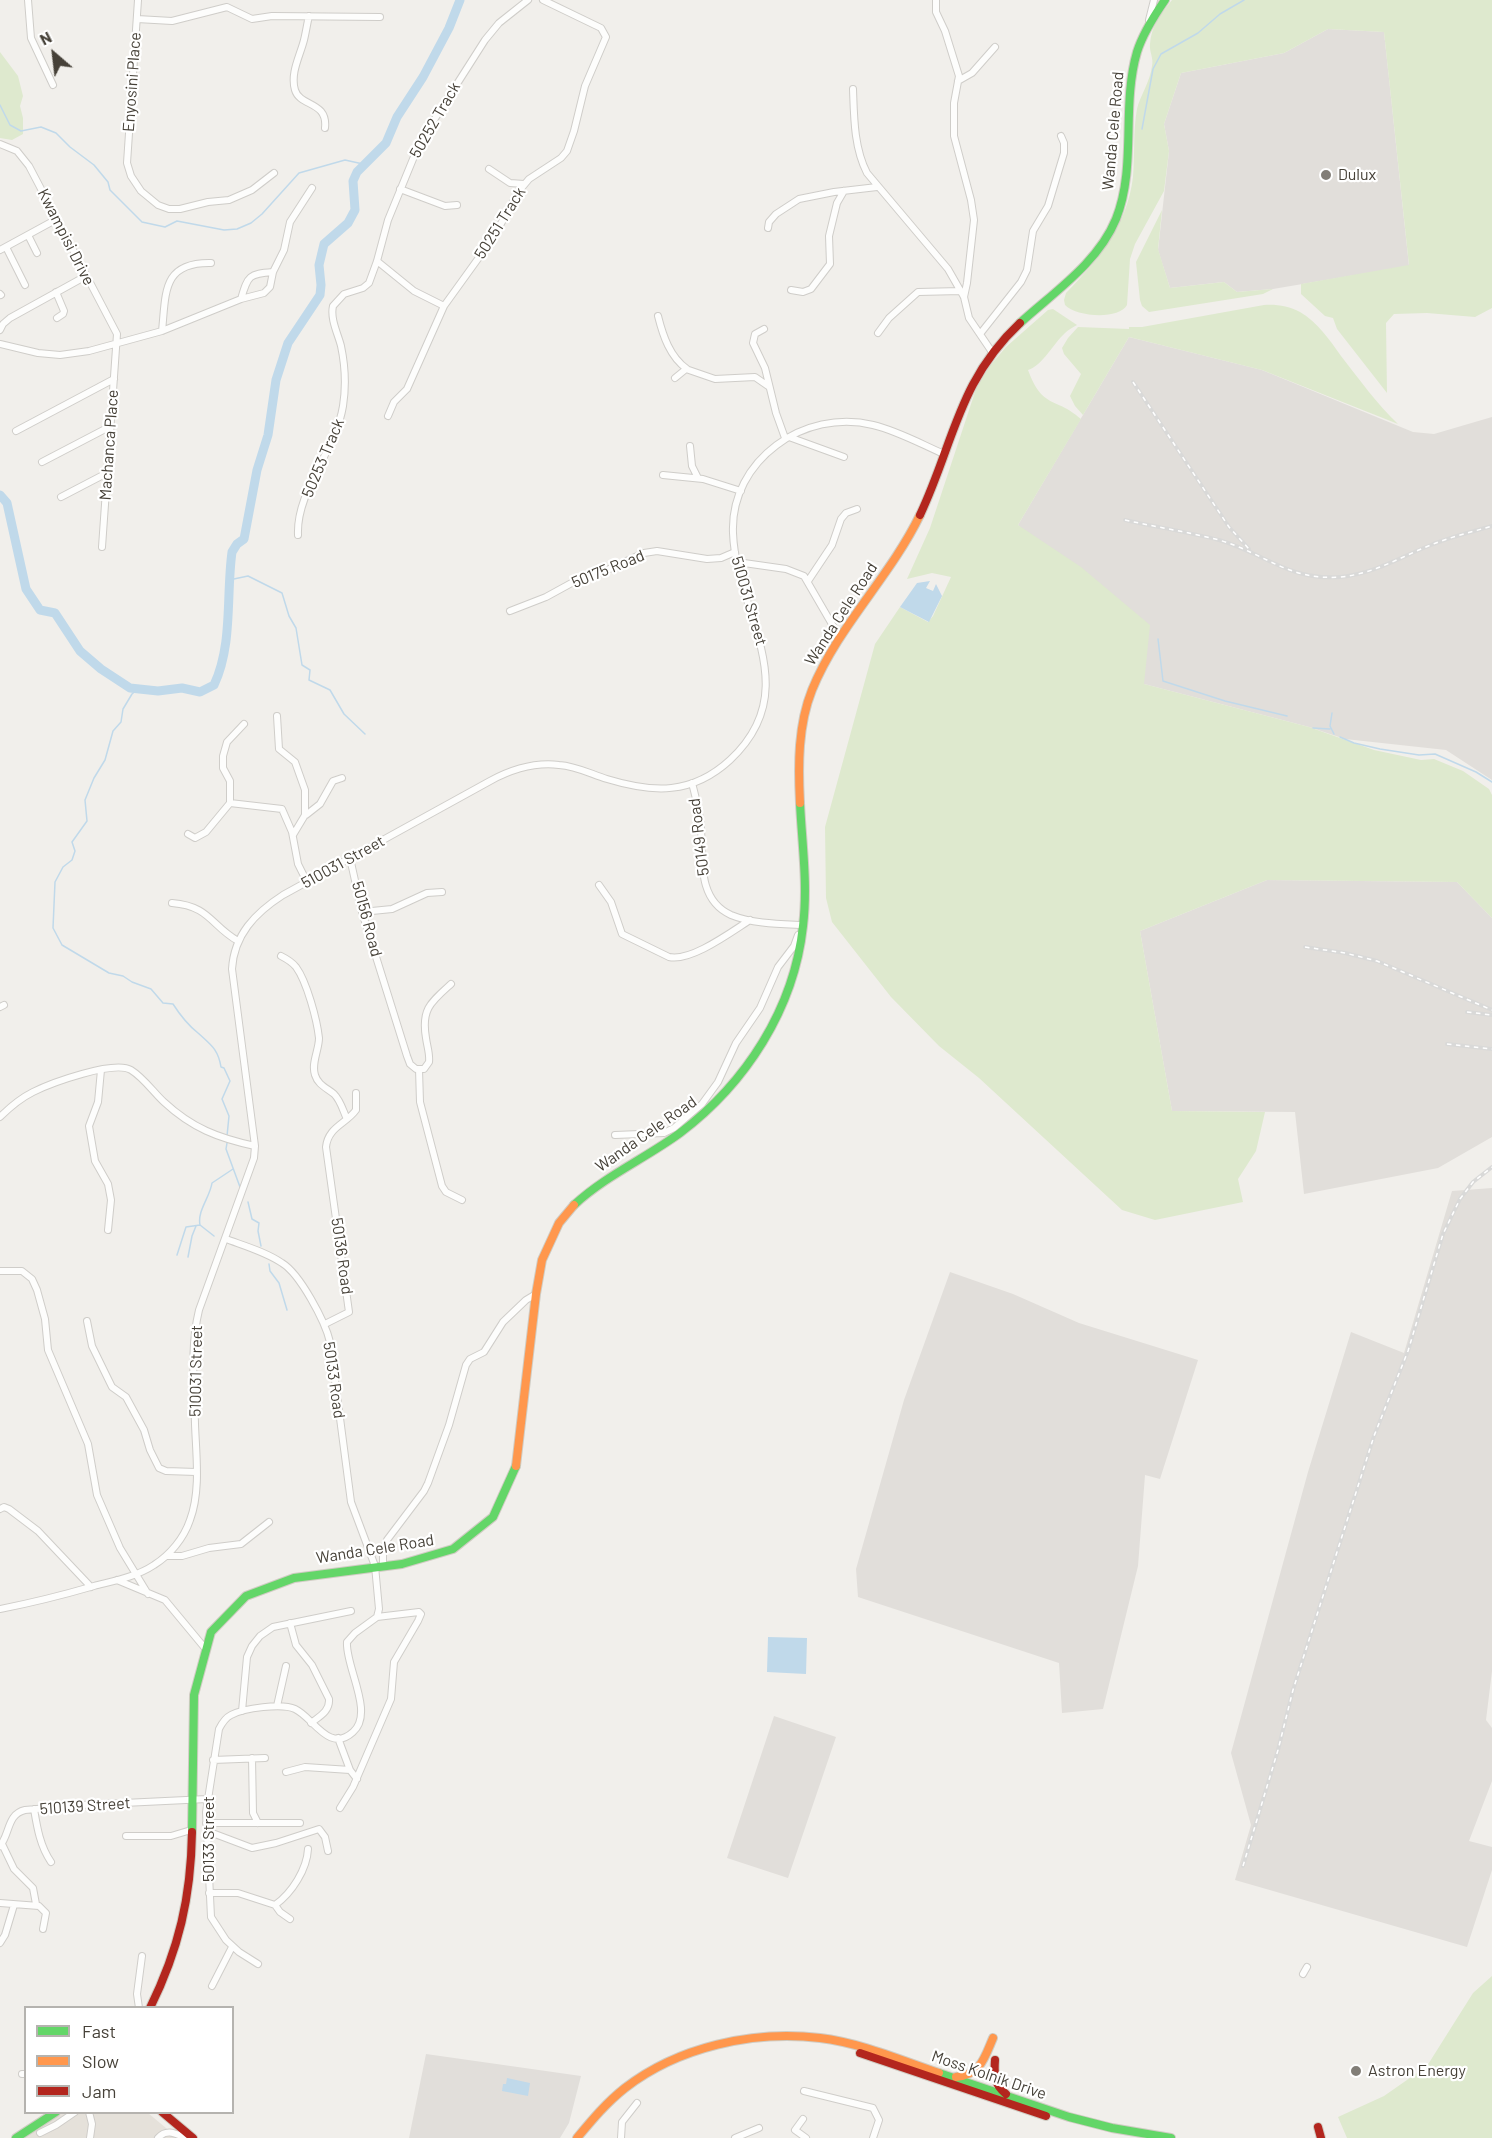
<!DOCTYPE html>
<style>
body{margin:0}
#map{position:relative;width:1492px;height:2138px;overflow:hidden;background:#f1efeb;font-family:Barlow,sans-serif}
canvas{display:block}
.legend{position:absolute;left:24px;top:2006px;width:210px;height:108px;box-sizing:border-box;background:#fff;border:2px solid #b5b3af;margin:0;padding:8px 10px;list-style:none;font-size:18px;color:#464138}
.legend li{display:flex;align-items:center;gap:12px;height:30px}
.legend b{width:30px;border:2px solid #b5b3af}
.north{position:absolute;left:24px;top:24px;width:60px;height:60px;-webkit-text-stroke:4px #fff;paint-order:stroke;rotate:332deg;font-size:16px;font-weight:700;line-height:24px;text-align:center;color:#464138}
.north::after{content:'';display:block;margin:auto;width:21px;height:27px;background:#464138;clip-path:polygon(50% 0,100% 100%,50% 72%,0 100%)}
</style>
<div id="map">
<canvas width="1492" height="2138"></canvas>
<ul class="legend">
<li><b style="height:8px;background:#63d668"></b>Fast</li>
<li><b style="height:8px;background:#ff974d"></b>Slow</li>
<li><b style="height:8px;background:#b3261e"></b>Jam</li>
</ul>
<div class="north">N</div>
</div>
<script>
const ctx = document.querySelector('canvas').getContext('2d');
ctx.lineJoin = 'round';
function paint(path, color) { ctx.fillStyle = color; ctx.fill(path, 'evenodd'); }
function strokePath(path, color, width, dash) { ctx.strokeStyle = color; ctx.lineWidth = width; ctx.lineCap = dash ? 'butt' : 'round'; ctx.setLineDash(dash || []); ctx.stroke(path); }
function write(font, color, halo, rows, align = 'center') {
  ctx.font = font + ' Barlow,sans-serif'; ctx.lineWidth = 4.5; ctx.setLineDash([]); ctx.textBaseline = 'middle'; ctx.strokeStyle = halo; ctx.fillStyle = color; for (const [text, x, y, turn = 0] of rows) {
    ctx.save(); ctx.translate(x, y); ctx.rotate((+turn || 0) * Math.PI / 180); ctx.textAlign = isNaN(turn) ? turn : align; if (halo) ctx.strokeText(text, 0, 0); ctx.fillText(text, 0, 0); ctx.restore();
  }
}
paint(new Path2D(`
 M60,2112L148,2113L178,2138H24Z`), '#e5e1da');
paint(new Path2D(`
 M1328,29L1384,32L1409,266L1273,289L1237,292L1224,282L1170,288L1158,250L1169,151L1164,124L1181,73L1284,53Z
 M1129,337L1262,370L1413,432L1434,434L1492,417V780L1446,750L1345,739L1309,727L1144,684L1018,525Z
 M1267,880L1457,882L1492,918V1137L1438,1168L1304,1194L1295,1112L1172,1111L1140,931Z
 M1492,1188V1671L1486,1720L1492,1728V1781L1469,1841L1492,1847V1870L1467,1947L1235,1880L1251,1825L1231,1753L1308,1472L1351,1332L1404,1353L1452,1191Z
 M950,1272L1013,1294L1079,1323L1198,1360L1160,1479L1145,1475L1138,1566L1103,1709L1062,1713L1059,1663L858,1597L856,1569L904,1400Z
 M774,1716L836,1737L788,1878L727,1858Z
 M426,2054L581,2076L569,2123L560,2138H409Z`), '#e1deda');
paint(new Path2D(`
 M1172,0H1492V308L1475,317L1427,313L1394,314L1386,323L1387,393L1337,329L1333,318L1325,316L1301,294V284L1409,265L1384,32L1328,29L1284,53L1181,73L1164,124L1169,151L1164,191L1135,244L1130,259L1127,305C1119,320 1076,317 1065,305L1064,300L1066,293C1099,259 1127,226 1133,177C1135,154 1133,131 1137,109C1140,96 1150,82 1152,66C1154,59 1149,51 1150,44C1151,26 1161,14 1172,0Z
 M0,52L18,76L23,96L20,106L23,118V134L12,140L0,138Z
 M1162,210L1158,249L1170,288L1224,282L1237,292L1273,289L1263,294L1149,312L1142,306L1140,300L1136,262Z
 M1264,305C1276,304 1289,306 1300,312C1317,322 1330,340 1341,356C1359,379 1377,404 1398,424L1262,370L1129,337L1083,415L1075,406L1070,396L1081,374L1064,354L1062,348L1068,338L1078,327L1129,329V327H1142Z
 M1053,309L1077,325C1073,327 1068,330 1065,333C1053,344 1043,365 1028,370C1043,410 1055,396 1081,419L1018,525L1081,567L1150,625L1144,684L1309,727L1374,750L1421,760L1434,759L1463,771L1489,789L1492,795V918L1457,882L1267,880L1140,931L1172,1111L1265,1112L1256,1151L1238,1179L1243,1202L1155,1220L1122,1210L979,1078L939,1046L891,997L832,922L826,898L825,827L875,644L900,607L928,622L933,616L951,577L932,573L907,579L930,528L976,389L989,367L1006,347L1048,310Z
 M1492,1976V2138H1347L1338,2117L1384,2096L1427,2066L1473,1993Z`), '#dee9ce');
paint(new Path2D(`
 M930,581L926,588L933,591L936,584L942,596L929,622L900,607L917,583Z
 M768,1637L807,1638L806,1674L767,1672Z
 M507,2078L530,2083L528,2096L502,2091L503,2084H506Z`), '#c0d9ea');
strokePath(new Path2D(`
 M0,105L10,125L21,131L41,127L56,133L70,147L94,165L108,182L110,190L142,222L165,227L177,221L224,230L237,229L251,223L262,214L299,173L345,160L363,164
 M1142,129L1153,69L1161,54L1198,33L1220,14L1244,0
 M229,580L248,576L282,593L289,616L296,628L302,665L310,670L309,680L330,690L344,714L365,734
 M1158,639L1163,681L1225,701L1287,716
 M139,688L132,694L123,709L121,722L113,731L105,760L94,778L85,800L87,821L72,842L75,851L72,860L63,867L55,882L53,928L62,945L109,973L123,976L132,982L151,989L163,1003L173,1004C180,1015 188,1025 198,1033C211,1045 218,1049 221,1067L224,1068L230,1081L222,1099L229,1116L227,1136
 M1332,713L1330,726L1334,734
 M1313,728L1330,729
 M1340,737L1354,743L1380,749L1419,755L1435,754L1476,772L1492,782
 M227,1143L226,1149L240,1187
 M248,1202L252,1219L259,1223L258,1231L261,1246
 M214,1236L200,1225C197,1211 210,1197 212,1183L233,1169
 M177,1255L186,1227L200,1225
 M188,1257L192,1236L196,1226
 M269,1264L270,1271L279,1283L287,1310`), '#c0d9ea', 1.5);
strokePath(new Path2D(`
 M0,495L7,503L26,589L40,610L55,613L80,651L101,669L130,688L158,691L182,688L200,692L214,685C233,645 226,595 232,552L237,544L244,539L257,470L268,435L276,380L288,343L320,295L321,285L319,265L324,244L348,223L355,210L353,181L357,172L386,143L397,117L423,77L449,28L460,0`), '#c0d9ea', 9);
const street = new Path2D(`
 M28,0L31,38L53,85
 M138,0L127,163L131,176L141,191L158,205L169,209H180L208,202L229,200L252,190L274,173
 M936,0V12L945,31L959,76L954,103V136L971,200L974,220L967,283L964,297
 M309,16C307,24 306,32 304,40C300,56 290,73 295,90C300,107 328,101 325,128
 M137,19L172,21L227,7L252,19L272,16L380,17
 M1149,20L1154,0
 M958,81L972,73L995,47
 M853,89C854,117 854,148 867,173L948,269L964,297L969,318L992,352
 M0,144L17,151L29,166L117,334L102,547
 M489,169L510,183L524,184
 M400,189L445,206L457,205
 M768,228L769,222L776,214L799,199L834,192L877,187
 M28,235L37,253
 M6,247L25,285
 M0,250L57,219
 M377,261L414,291L444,306
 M791,290L803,292L811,289L830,264L829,236L837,203L844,191
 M56,292L64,311L63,314L57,318
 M0,294L1,295
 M241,299C248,275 249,274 273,272
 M658,316C663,336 670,357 687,369
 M764,329L755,334L753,343L765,368L776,413L785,438
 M0,330L3,324L10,318L86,276
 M162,331C166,293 162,262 211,263
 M878,333L889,318L918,292L961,291
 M980,334L1021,282L1027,270L1033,231L1048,206L1064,153V143L1061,136
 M0,344L38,353L60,355L89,351L162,331L241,299L264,293L270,287L273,272L284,250L290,222L312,188
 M675,378L686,369L715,379L755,377L768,386
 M388,416L394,402L407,389L444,306L493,238L519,191L529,179L561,158L567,151L574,131L585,86L606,37L601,28L543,0
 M16,431L114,379
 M789,437L844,457
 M690,446L692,466L698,478
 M42,462L111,426
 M663,475L703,479L741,491
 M61,497L107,473
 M298,535C296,491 336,450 343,406C346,387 345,365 341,346C338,334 330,319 333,306L344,294L363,288L369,283L377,261L388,220L420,142L485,40L499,23L528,0
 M737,562L786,569L804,576L840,638
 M808,581L832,545L841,519L846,513L857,509
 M510,611L546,597L577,580L605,571L644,553L657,551L707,559L721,558L735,552
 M277,716L279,749L295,762L305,790V815L293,835
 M244,724L227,742L223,756V768L230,781V803L282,809L292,832L298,864L307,882
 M692,783C696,798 700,813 701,829C703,859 697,900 731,915C753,924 780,924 803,925
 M306,815L320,804L333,781L342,778
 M188,834L195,838L206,832L230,803
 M350,858L362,912L407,1056L410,1064L416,1069H424L429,1062C430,1054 427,1046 426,1038C421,1009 431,1002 451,984
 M599,885L611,902L622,934L669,957C691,962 731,932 750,920
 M172,903C210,906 211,926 238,941
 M362,912L392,909L427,893L442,892
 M281,956C287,959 292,962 296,967C307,982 317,1020 319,1038C319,1050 311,1063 315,1075C318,1085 327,1088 334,1094C341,1101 343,1111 347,1119
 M0,1007L4,1005
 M419,1069L420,1102L442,1186L446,1192L462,1200
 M101,1070L98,1102L89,1126L95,1161L108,1184L111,1200L108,1230
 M0,1117C10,1107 21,1098 33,1092C51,1083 114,1060 131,1070C144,1078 154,1093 164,1102C192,1128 218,1138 255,1146
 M615,1135L664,1133L674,1128L702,1104L718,1082L736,1043L760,1008L778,967L794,946L798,935
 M226,1239C245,1246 266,1252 282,1263C300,1274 325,1321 330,1342L351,1502L375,1566L379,1609L377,1617L355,1633L347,1642C345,1666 375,1713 353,1732C329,1754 313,1717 295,1709C282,1703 244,1708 231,1715C225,1718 222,1723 219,1729L206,1812L211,1917L226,1940L239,1952L258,1964
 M0,1271H22L32,1279L37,1290L45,1319L48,1350L88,1444L97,1495L120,1548L148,1594
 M87,1321L92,1346L112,1387L126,1397L144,1430L150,1450L159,1468L166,1471L196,1472
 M325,1324L349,1312L326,1147C328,1127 346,1124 356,1110V1093
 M0,1509L4,1507L9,1509L38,1531L91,1587
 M166,1556H182L209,1548L241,1544L269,1522
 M383,1565V1552L387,1540L424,1491L428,1483L449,1425L466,1365L470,1359L484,1352L503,1322L526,1300L536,1294
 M117,1580L165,1600L204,1647
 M0,1609C31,1603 63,1595 94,1586C113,1581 136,1577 154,1565C170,1555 184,1538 190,1520C201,1491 196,1454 195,1424C194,1386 190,1347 199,1310L254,1158L255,1146L232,969C234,935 255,913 283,895L490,781C512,769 534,762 559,765C576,766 591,774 607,779C653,793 692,795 730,760C807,688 736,614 733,533C730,460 805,408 873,425C898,431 921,444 944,454
 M290,1623L296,1645L312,1665L329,1699C330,1711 320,1716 311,1723
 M277,1706L286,1666
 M242,1711L247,1657L252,1646L260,1636L273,1627L351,1611
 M338,1738L350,1770L357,1779
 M252,1758L253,1813L258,1823
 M213,1760L265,1758
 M286,1772L305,1767L350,1770
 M340,1808L353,1787L391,1699L394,1662L418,1621L421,1614L419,1612L377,1617
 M34,1809C37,1827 40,1846 51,1862
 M206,1823H300
 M207,1831L252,1848L276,1843L319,1829L325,1837L328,1851
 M126,1836H171L191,1830
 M2,1844L14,1869L33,1888L36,1904
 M0,1846C10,1834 7,1814 25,1810L82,1805L207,1799
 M209,1893H238L275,1905C292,1893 307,1869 308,1849
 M0,1903L39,1906L46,1913L43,1929
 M275,1905L280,1912L290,1919
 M0,1943L5,1935L14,1905
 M1303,1974L1307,1967
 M212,1986L232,1947
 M139,2008L137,1994L142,1956
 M22,2074H26
 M804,2091L873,2108L879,2120L873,2138
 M89,2112L92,2124L90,2138
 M803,2119L795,2130L806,2138
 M40,2133L56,2125L75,2112
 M158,2138C167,2128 176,2134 186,2138
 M621,2138L622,2122L637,2103
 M735,2138L759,2128`);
const fast = new Path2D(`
 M1020,323C1054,292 1098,263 1116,219C1137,166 1121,107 1137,52C1143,33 1154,16 1165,0
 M574,1205C605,1176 646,1158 680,1133C746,1083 794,1009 803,926C808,885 802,844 800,803
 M192,1832L194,1695L211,1632L246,1596L294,1578L402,1564L453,1549L493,1517L516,1466
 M939,2073L1069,2117L1112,2128L1171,2138
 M16,2138L56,2112`);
const slow = new Path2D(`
 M800,803C798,765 798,725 812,690C838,626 890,577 920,515
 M516,1466L536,1294L542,1260L559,1223L574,1205
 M956,2077C981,2074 984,2059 993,2038
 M577,2138C592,2120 606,2103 625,2088C678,2047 753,2030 820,2038C861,2043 900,2060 939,2073`);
const jam = new Path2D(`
 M920,515C954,443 958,381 1020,323
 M150,2008C179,1949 191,1897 192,1832
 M860,2053L1046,2116
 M995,2060C994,2074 994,2085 1006,2094
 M162,2112L193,2138
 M1318,2127L1321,2138`);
strokePath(street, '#cfcdc9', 8);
strokePath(fast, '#d0ccc3', 10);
strokePath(slow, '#d0ccc3', 10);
strokePath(jam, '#d0ccc3', 10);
strokePath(street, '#fdfdfc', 6);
strokePath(fast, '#63d668', 8);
strokePath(slow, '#ff974d', 8);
strokePath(jam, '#b3261e', 8);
const rail = new Path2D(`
 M1133,382L1229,527L1249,549
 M1125,520C1156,527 1188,532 1219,540C1264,553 1289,581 1340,577C1374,574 1400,557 1431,545C1450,537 1472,532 1492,526
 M1305,947L1345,953L1377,961L1492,1010
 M1467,1012L1492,1015
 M1447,1044L1492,1049
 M1243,1866L1278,1750L1293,1690L1374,1436L1408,1351L1443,1234L1460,1199L1473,1182L1492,1167`);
strokePath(rail, '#d9d9d8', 4);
strokePath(rail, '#fff', 1.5, [4.5]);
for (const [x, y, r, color] of [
 [1326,175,6,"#827e77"],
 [1356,2071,6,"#827e77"]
]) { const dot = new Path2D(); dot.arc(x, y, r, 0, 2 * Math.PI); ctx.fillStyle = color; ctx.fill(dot); strokePath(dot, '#fff', 2); }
write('16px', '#464138', '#fff', [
 ["Enyosini Place",132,82,-86],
 ["50252 Track",435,120,-60],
 ["Wanda Cele Road",1113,131,-85],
 ["50251 Track",500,223,-58],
 ["Kwampisi Drive",66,237,63],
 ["Machanca Place",109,445,-86],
 ["50253 Track",323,458,-67],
 ["50175 Road",608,569,-22],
 ["510031 Street",749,601,74],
 ["Wanda Cele Road",841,614,-57],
 ["50149 Road",699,837,-97],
 ["510031 Street",343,862,-29],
 ["50156 Road",367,919,75],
 ["Wanda Cele Road",646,1134,-35],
 ["50136 Road",342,1256,82],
 ["510031 Street",196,1371,-89],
 ["50133 Road",334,1380,82],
 ["Wanda Cele Road",375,1549,-9],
 ["510139 Street",85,1806,-4],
 ["50133 Street",209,1839,-90],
 ["Moss Kolnik Drive",989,2075,19]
]);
write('16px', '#464138', '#fff', [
 ["Dulux",1338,175],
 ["Astron Energy",1368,2071]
], 'left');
</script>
